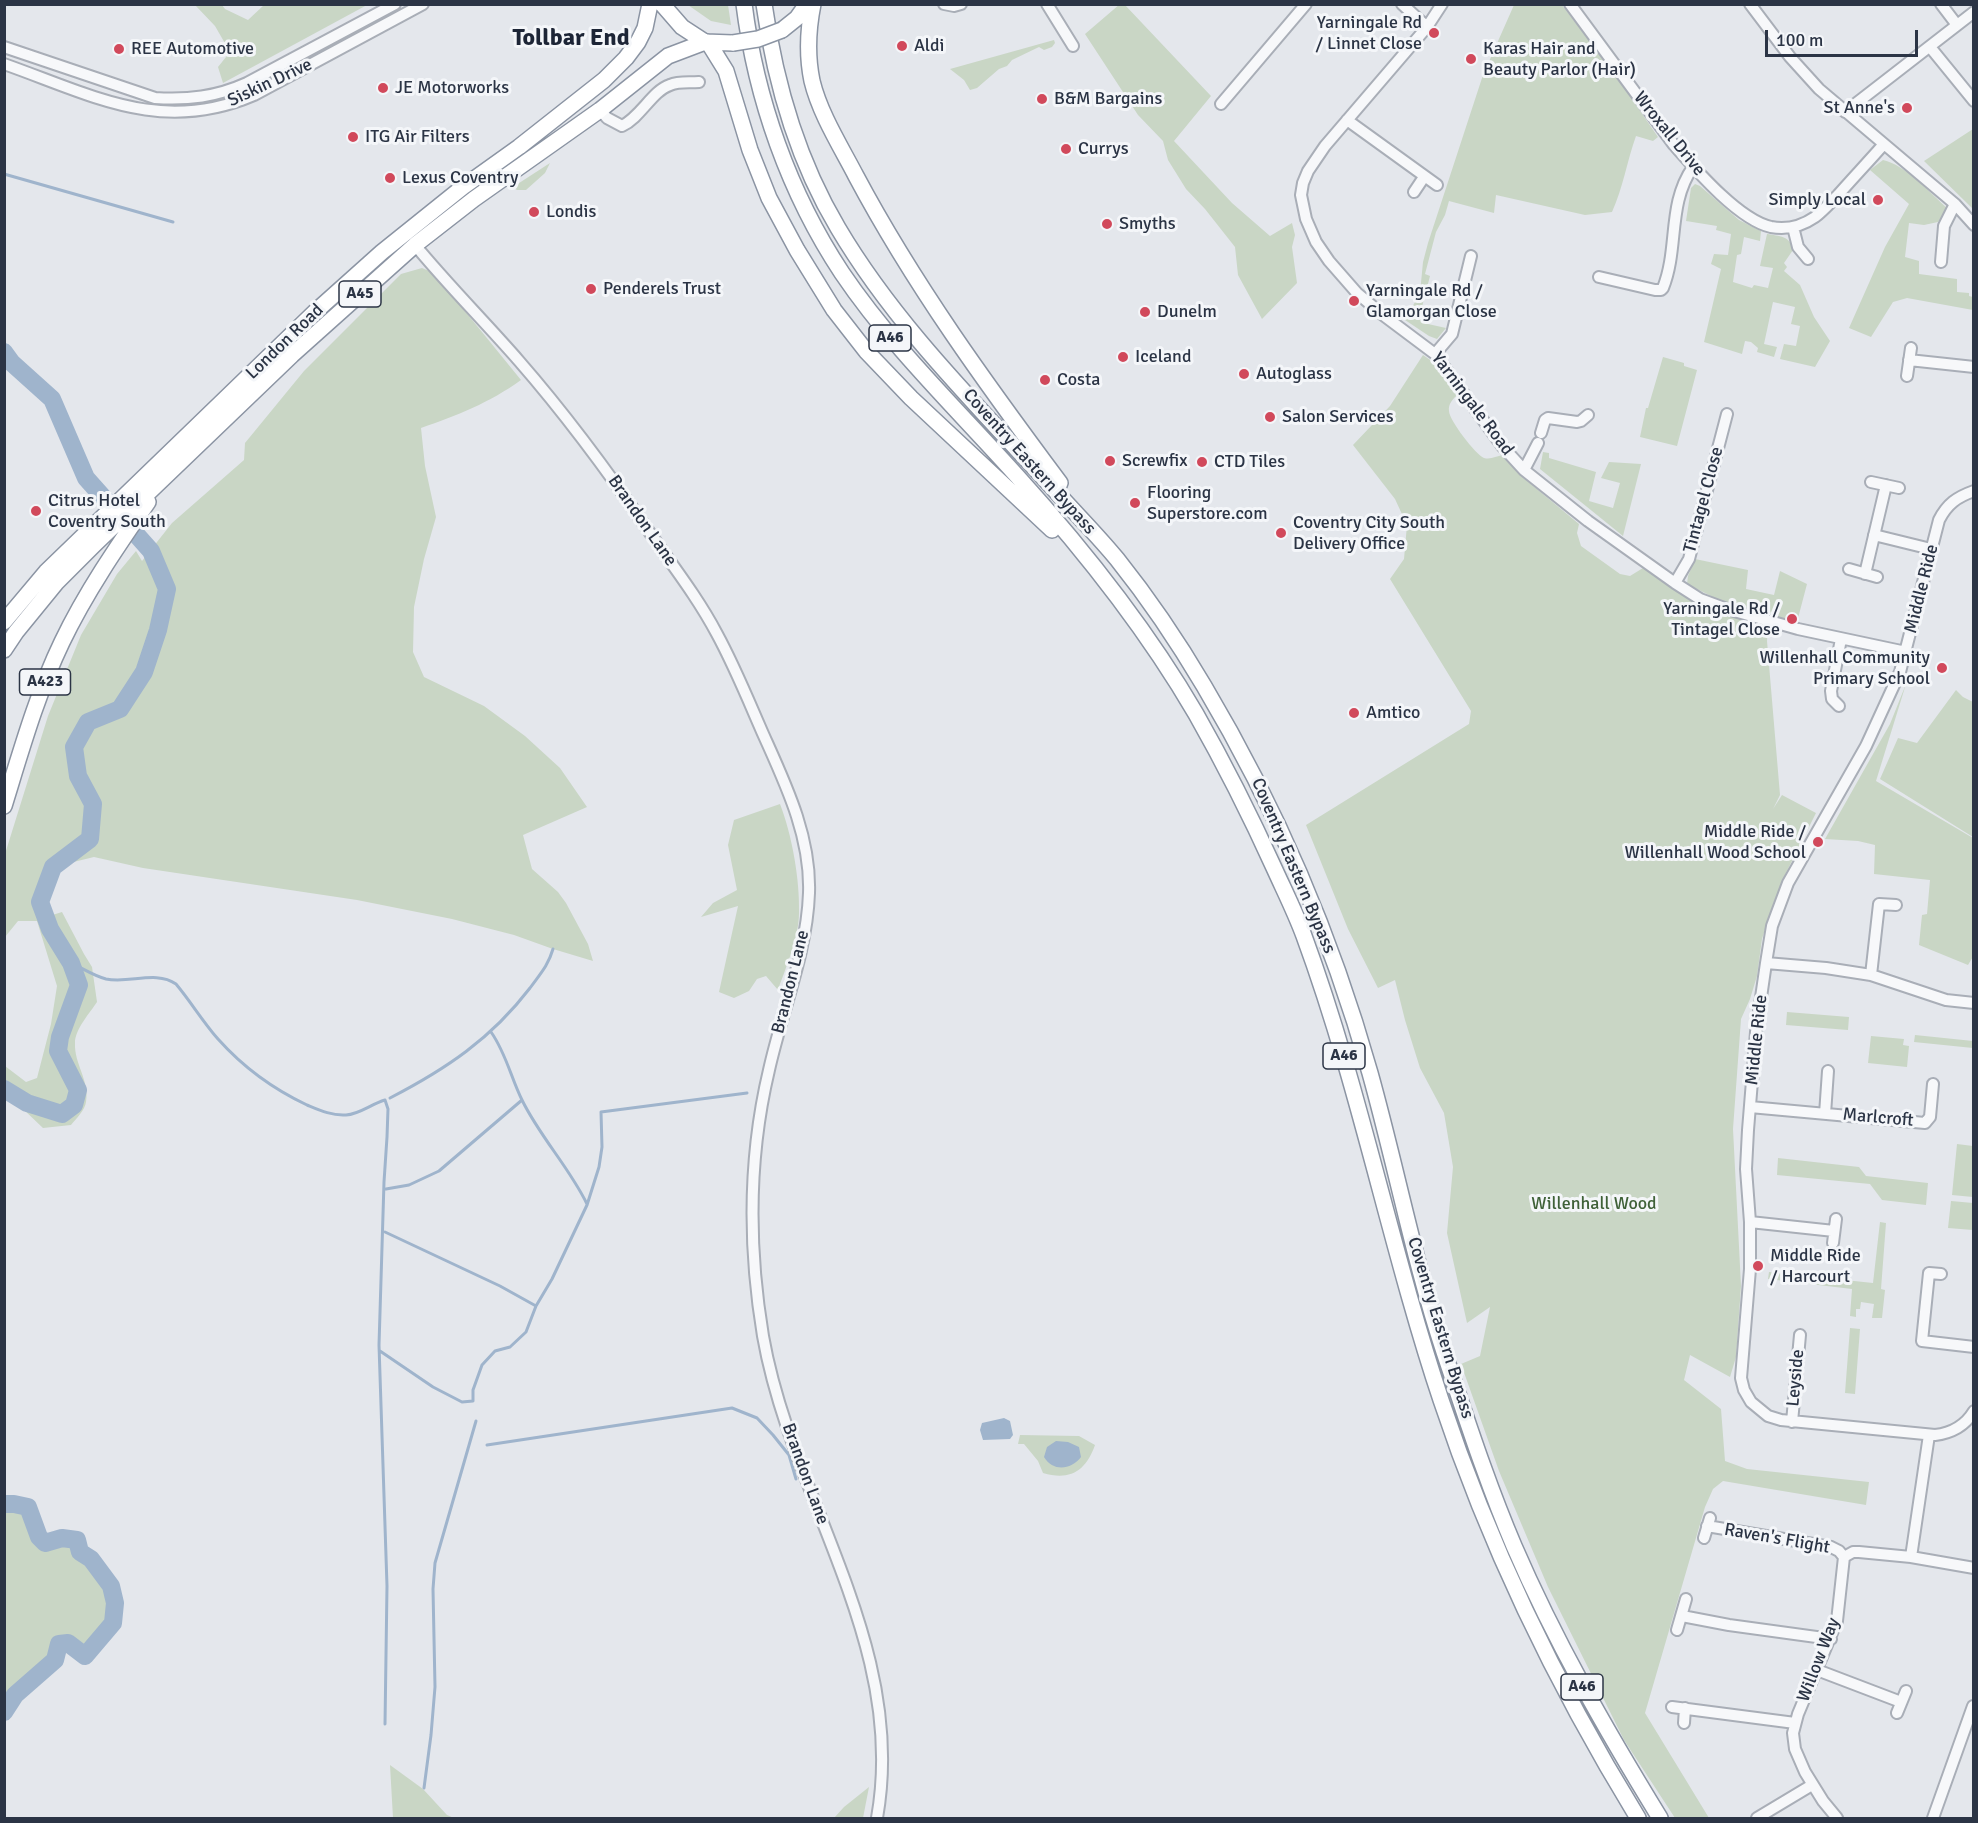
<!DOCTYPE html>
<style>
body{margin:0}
#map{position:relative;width:1978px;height:1823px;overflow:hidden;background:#e4e7ec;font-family:Signika,sans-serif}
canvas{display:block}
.frame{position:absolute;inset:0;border:6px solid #2b3445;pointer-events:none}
.scale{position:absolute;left:1765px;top:30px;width:153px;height:27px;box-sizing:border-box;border:3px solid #2b3445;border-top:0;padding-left:8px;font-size:18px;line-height:21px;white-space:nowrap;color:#2b3445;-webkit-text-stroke:4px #f4f6f9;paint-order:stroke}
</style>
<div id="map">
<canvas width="1978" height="1823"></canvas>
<div class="frame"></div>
<div class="scale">100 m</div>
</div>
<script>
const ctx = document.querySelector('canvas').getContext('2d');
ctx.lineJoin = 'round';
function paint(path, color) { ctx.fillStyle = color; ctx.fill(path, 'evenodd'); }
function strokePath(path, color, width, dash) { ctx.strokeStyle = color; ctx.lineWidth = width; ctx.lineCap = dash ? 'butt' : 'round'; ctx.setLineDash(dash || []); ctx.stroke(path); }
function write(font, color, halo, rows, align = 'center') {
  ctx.font = font + ' Signika,sans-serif'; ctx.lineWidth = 6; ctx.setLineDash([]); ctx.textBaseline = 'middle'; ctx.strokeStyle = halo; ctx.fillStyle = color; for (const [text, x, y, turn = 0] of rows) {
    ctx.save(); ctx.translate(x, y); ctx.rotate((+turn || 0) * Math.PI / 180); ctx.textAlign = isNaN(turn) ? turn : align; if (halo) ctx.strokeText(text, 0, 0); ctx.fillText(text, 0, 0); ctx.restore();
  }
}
paint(new Path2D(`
 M1120,4L1125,5L1211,96L1174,141L1232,203L1270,236L1292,223L1295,235L1292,247L1297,283L1262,319L1238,275L1235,247L1205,209L1186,189L1168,160L1163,141L1138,115L1085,34Z
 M195,5H222L225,9L248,20L264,5H367L223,83L218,67L230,52L215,26Z
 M688,5H728L731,25L711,21Z
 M1514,5H1562L1619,80L1658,137L1653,141L1636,136C1627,161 1623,188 1612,212L1585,215L1496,195L1494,213L1449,201L1445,215L1436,232L1425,274L1430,276L1422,307V319L1428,324L1446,328L1437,339L1429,336L1405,320L1420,293L1423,262L1428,243L1483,75Z
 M1054,40L1055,43L1052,47L1044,50L1039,47L1012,60L1007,66L999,69L977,88L970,90L964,80L950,69Z
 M1973,129V209L1924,161Z
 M1883,160C1906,165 1931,194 1948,209L1938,222L1924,225L1909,223L1905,257L1919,261V274L1957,279V292L1969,293V296L1973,297V310L1907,298L1893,302L1871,337L1849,328L1885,247L1909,204L1870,170Z
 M550,163L545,173L526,190H517L513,187Z
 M1695,184L1700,186L1739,220L1761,231L1760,241L1744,237L1741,254L1737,255L1733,282L1752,288L1754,285L1768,288L1773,268L1760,266L1767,234C1779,236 1791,236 1793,250L1784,263L1787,267L1784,271L1800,285L1814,317L1830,341L1815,367L1780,359L1784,344L1796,346L1800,326L1791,324L1795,307L1773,302L1764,344L1777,347L1774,357L1757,352L1758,348L1751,342L1745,341L1742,354L1704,342L1721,269L1711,264L1714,254L1728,255L1731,234L1716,230L1717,226L1686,221L1691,188Z
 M422,268L434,273L521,380C489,403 458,415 421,428L425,466L436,517L424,559L414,607L413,652L424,677L484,706L525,736L560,768L587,807L523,835L532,869L558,892L566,903L588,944L593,961L553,949L514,935L452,919L357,900L143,868L94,857L53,867L40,902L46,917L62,912L84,954L92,967L97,1002C90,1013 75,1029 75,1043C74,1064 90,1081 86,1102C85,1110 76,1119 71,1125L43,1128L22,1108L5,1097V1066L26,1082L37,1078L51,1024L57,986L37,921H18L5,937V854L48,716L81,635L117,574L136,551L142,561L172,523L244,460L245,443L304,371L401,274Z
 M1423,355L1436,364L1458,394C1453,399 1448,404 1449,411C1449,420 1476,455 1484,458C1491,460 1496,456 1503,455L1520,475L1579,524L1577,533L1581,546L1620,574L1630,576L1643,568L1700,607L1768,627L1767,641L1780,795L1773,809L1782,795L1816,813L1784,877L1774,902L1762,939L1757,976L1750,999L1741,1019L1733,1129L1741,1286L1736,1357L1730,1377L1690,1355L1684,1380L1721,1409L1725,1461L1747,1469L1869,1482L1866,1505L1723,1481L1713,1489L1705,1507L1645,1713L1709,1818H1675L1624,1740L1548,1587L1499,1471L1461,1364L1480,1356L1490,1307L1467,1323L1447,1233L1453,1167L1444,1113L1420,1068L1405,1020L1395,980L1378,988L1348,929L1306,825L1469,724L1471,711L1390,579L1404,559L1407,525L1395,499L1353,445L1390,406Z
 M1663,357L1684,363V366L1697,370L1677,446L1640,437L1646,408H1648Z
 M1543,452L1549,453V458L1596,472L1589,501L1613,508L1620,483L1601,478L1609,462L1641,464L1623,536L1540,469Z
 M1695,559L1748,570L1746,589L1774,595L1780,571L1807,584L1797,622L1729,605L1687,584L1688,576Z
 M1906,684L1876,781L1973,838L1974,955L1968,965L1919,945L1922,915L1927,914L1930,880L1874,874L1875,845L1858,841L1825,839L1890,724Z
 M1956,690L1963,697L1973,702V837L1880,779L1898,738L1917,743Z
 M780,804C792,835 800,880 799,913C799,937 786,967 778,990L766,976L757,979L749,991L734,998L719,992L738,906L701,917L713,903L737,890L728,845L734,820Z
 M1787,1012L1849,1017L1848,1030L1786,1025Z
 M1915,1035L1973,1041V1048L1914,1042Z
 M1871,1036L1904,1039L1903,1045L1909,1046L1907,1067L1868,1063Z
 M1957,1144L1973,1146V1197L1952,1195Z
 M1778,1158L1859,1167L1866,1176L1928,1183L1926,1205L1882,1200L1870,1184L1777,1175Z
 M1951,1201L1973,1203V1230L1948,1228Z
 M1880,1222L1886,1223L1881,1289L1885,1290L1882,1318H1872L1874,1304L1861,1302L1860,1309H1856V1317L1850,1316L1852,1289L1768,1279L1769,1272L1873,1283Z
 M1850,1328L1860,1329L1855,1394L1845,1393Z
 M1020,1435L1079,1436L1095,1445C1086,1471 1070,1481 1043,1473L1038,1461L1024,1444H1018Z
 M5,1504H14L28,1507L39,1537L45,1543L62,1538L77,1540L80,1552L91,1559L111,1586L115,1603L113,1623L85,1656L68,1643L59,1644L55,1660L15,1695L5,1712Z
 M390,1765L423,1789L447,1815L454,1818H393Z
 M869,1787L863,1818H834L844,1807Z`), '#c9d6c5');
paint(new Path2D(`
 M1004,1418L1010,1421L1013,1435L1010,1439L983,1440L980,1430L982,1423Z
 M1056,1441L1068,1442L1079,1447L1081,1457C1071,1470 1053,1472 1044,1457L1047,1447Z`), '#9fb4cc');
strokePath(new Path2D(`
 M4,174L173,222
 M71,963C82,968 94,976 106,979C129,984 156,970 176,984C191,1002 203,1022 218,1039C243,1067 273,1089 307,1105C319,1110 332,1116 346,1115C360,1114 371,1104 385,1100L388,1109L387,1137L384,1182L379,1345L387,1586L385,1724
 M491,1032C506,1053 511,1078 522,1100C540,1137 569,1167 587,1204
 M390,1098C446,1069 491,1039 530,988C540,974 548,966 553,949
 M386,1189L409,1185L439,1171L522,1100
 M385,1232L500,1286L536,1306
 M380,1351L433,1387L462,1402L473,1401V1390L482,1365L495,1351L510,1347L526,1332L536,1306L552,1279L587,1205L599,1167L602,1147L601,1112L747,1093
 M487,1445L732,1408L757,1418L773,1435L789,1455L796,1479
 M424,1788L431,1735L435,1687L433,1589L435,1563L476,1421`), '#9fb4cc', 3);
strokePath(new Path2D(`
 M4,352L12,363L52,399L86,478L151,551L167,589L158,630L144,672L120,709L88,722L74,747L78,776L93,804L90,839L53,867L40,902L50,929L71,963L79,985L60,1037L58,1051L78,1090L74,1105L62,1114L27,1103L4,1089
 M4,1504H14L28,1507L39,1537L45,1543L62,1538L77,1540L80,1552L91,1559L111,1586L115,1603L113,1623L85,1656L68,1643L59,1644L55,1660L15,1695L4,1712`), '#9fb4cc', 18);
const minor = new Path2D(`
 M944,4L954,6L961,4
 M1047,4L1073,46
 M1402,4L1427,27
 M1442,4L1427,27L1325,146L1308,171L1303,183L1301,195L1306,219L1316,242L1329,261L1357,293L1383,315L1435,354L1502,446L1524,470L1588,521L1675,583L1700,599L1727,609L1798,629L1906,652
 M1570,4L1674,145C1696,170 1739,220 1771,227C1787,230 1802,226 1815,217C1823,211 1830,203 1838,195C1853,178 1869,161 1884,144
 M1750,4L1790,57L1819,89L1955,204L1974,225
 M1941,4L1957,25
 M4,47L155,98C188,100 216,97 247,83L395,4
 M1930,47L1974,101
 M4,64C92,95 161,135 254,95L423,4
 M1221,104L1306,4
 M600,110L607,118L622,126C641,117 652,91 670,85C679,81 689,83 699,82
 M1845,112L1974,12
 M1347,120L1437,185
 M1414,192L1424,177
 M1793,227L1798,247L1808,259
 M415,245C448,285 485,322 519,361C567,416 609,473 650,533C673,566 698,598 717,634C735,667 749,702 764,736C786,785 811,837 809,893C807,953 782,1011 769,1070C748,1158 748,1246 763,1336C792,1501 908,1645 877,1818
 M1941,262L1944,226L1955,204
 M1599,277L1655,290H1661L1663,288C1679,248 1667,204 1693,167
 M1435,354L1452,334L1471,256
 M1909,360L1974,367
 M1907,376L1911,348
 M1541,433L1545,420L1548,418L1577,422L1581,421L1588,415
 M1524,470L1538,443
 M1871,482L1899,488
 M1974,491C1957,497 1947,504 1939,520L1900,672L1866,746L1788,883L1772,926L1766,963L1756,1032L1748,1130L1746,1169L1750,1222V1269L1741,1378L1744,1390L1751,1402L1768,1416L1781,1420L1935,1435C1952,1433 1965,1426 1974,1411
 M1874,535L1931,549
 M1849,569L1877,577
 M1865,574L1886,485
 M1675,583L1689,559L1727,414
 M1839,706L1832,699L1831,691L1841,639
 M1766,963L1826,968L1871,975L1946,1000L1974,1003
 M1871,975L1879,904L1896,905
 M1750,1107L1925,1123L1930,1117L1933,1084
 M1825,1114L1828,1071
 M1750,1222L1834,1231
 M1833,1243L1836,1219
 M1941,1274L1929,1273L1922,1341L1974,1347
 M1792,1422L1800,1335
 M1707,1526L1831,1547L1839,1551L1844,1557
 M1704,1538L1710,1518
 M1911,1557L1929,1435
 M1682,1616L1729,1625L1831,1639
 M1677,1630L1686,1599
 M1817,1670L1901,1702
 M1672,1707L1795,1723
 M1897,1713L1906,1691
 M1684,1723L1685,1708
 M1757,1818L1812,1785
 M1837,1818L1823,1801L1805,1772L1795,1749L1793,1733L1798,1714L1837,1621L1844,1557L1853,1552H1859L1911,1557L1974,1568
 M1933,1818L1973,1706`);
const highway = new Path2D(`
 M662,4L682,27L705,42L733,43
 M744,4C756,99 789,193 842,273C892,347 957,409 1017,476C1083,549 1146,628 1196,714C1225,765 1251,817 1275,870C1285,892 1296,914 1304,936C1360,1088 1390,1247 1441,1400C1490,1548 1557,1686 1638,1818
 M764,4C775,82 798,161 838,228C897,328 984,412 1061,497C1080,518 1099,537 1117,559C1149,599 1178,642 1204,686C1276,807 1332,938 1370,1073C1396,1166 1414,1261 1444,1352C1466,1417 1487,1483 1514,1546C1555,1641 1606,1730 1660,1818
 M813,4C808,29 807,57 812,81C820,114 841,147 856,176C914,285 987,385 1060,483
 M782,30L797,18L807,4
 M708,42L726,71L750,150L769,198L797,250L834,310L866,351L911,398L1052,530
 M4,622L46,572L315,312L382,252L463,187L519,147L604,80L626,58L638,42L645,28L650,4
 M4,650L16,632L56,583L94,545L292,355L415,245L474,199L600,110L668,56L705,42
 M4,806C21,751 37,694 62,642C86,592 117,547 148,502`);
strokePath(minor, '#a9aeb7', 14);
strokePath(highway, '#8b94a3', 18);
strokePath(minor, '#f7f8fa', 10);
strokePath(highway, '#fff', 15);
const highwayBridge = new Path2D(`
 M733,43L758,39L782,30`);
strokePath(highwayBridge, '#8b94a3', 18, []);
strokePath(highwayBridge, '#fff', 15);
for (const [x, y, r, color] of [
 [1434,33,6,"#d1495b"],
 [902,46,6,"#d1495b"],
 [119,49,6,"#d1495b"],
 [1471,59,6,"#d1495b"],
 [383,88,6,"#d1495b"],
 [1042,99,6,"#d1495b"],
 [1907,108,6,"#d1495b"],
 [353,137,6,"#d1495b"],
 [1066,149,6,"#d1495b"],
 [390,178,6,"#d1495b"],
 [1878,200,6,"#d1495b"],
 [534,212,6,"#d1495b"],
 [1107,224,6,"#d1495b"],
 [591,289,6,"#d1495b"],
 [1354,301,6,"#d1495b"],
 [1145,312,6,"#d1495b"],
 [1123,357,6,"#d1495b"],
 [1244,374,6,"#d1495b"],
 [1045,380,6,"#d1495b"],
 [1270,417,6,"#d1495b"],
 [1110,461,6,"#d1495b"],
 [1202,462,6,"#d1495b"],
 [1135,503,6,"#d1495b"],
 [36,511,6,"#d1495b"],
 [1281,533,6,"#d1495b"],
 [1792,619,6,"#d1495b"],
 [1942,668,6,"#d1495b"],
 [1354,713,6,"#d1495b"],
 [1818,842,6,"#d1495b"],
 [1758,1266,6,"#d1495b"]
]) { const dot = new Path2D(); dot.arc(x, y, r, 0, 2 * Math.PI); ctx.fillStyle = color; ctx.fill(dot); strokePath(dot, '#f4f6f9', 2); }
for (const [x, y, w] of [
 [360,294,42],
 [890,338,42],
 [45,682,51],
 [1344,1056,42],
 [1582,1687,42]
]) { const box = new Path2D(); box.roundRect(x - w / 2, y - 13, w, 26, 4.5); ctx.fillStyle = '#f4f6f9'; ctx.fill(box); strokePath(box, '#2b3445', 1.5); }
write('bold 16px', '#2b3445', null, [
 ["A45",360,294],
 ["A46",890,338],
 ["A423",45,682],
 ["A46",1344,1056],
 ["A46",1582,1687]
]);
write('18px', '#2b3445', '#f4f6f9', [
 ["Yarningale Rd",1422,23,"right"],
 ["/ Linnet Close",1422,44,"right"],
 ["Aldi",914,46],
 ["REE Automotive",131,49],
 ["Karas Hair and",1483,49],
 ["Beauty Parlor (Hair)",1483,70],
 ["JE Motorworks",395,88],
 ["B&M Bargains",1054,99],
 ["St Anne's",1895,108,"right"],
 ["ITG Air Filters",365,137],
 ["Currys",1078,149],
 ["Lexus Coventry",402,178],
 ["Simply Local",1866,200,"right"],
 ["Londis",546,212],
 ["Smyths",1119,224],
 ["Penderels Trust",603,289],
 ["Yarningale Rd /",1366,291],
 ["Glamorgan Close",1366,312],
 ["Dunelm",1157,312],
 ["Iceland",1135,357],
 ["Autoglass",1256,374],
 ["Costa",1057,380],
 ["Salon Services",1282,417],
 ["Screwfix",1122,461],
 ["CTD Tiles",1214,462],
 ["Flooring",1147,493],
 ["Superstore.com",1147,514],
 ["Citrus Hotel",48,501],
 ["Coventry South",48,522],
 ["Coventry City South",1293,523],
 ["Delivery Office",1293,544],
 ["Yarningale Rd /",1780,609,"right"],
 ["Tintagel Close",1780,630,"right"],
 ["Willenhall Community",1930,658,"right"],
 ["Primary School",1930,679,"right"],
 ["Amtico",1366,713],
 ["Middle Ride /",1806,832,"right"],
 ["Willenhall Wood School",1806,853,"right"],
 ["Middle Ride",1770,1256],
 ["/ Harcourt",1770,1277]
], 'left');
write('18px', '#2b3445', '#f4f6f9', [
 ["Siskin Drive",270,83,-25],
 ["Wroxall Drive",1669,134,51],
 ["London Road",285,342,-44],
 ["Yarningale Road",1472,404,53],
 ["Coventry Eastern Bypass",1029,462,48],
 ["Tintagel Close",1704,500,-75],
 ["Brandon Lane",642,521,55],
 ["Middle Ride",1922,589,-76],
 ["Coventry Eastern Bypass",1293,866,67],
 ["Brandon Lane",791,982,-76],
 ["Middle Ride",1757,1040,-84],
 ["Marlcroft",1878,1118,5],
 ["Coventry Eastern Bypass",1440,1328,73],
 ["Leyside",1796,1378,-85],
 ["Brandon Lane",805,1474,70],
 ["Raven's Flight",1777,1539,10],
 ["Willow Way",1819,1660,-69]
]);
write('18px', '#3f6138', '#f4f6f9', [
 ["Willenhall Wood",1594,1204]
]);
write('bold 24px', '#1d2536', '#f4f6f9', [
 ["Tollbar End",571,39]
]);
</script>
